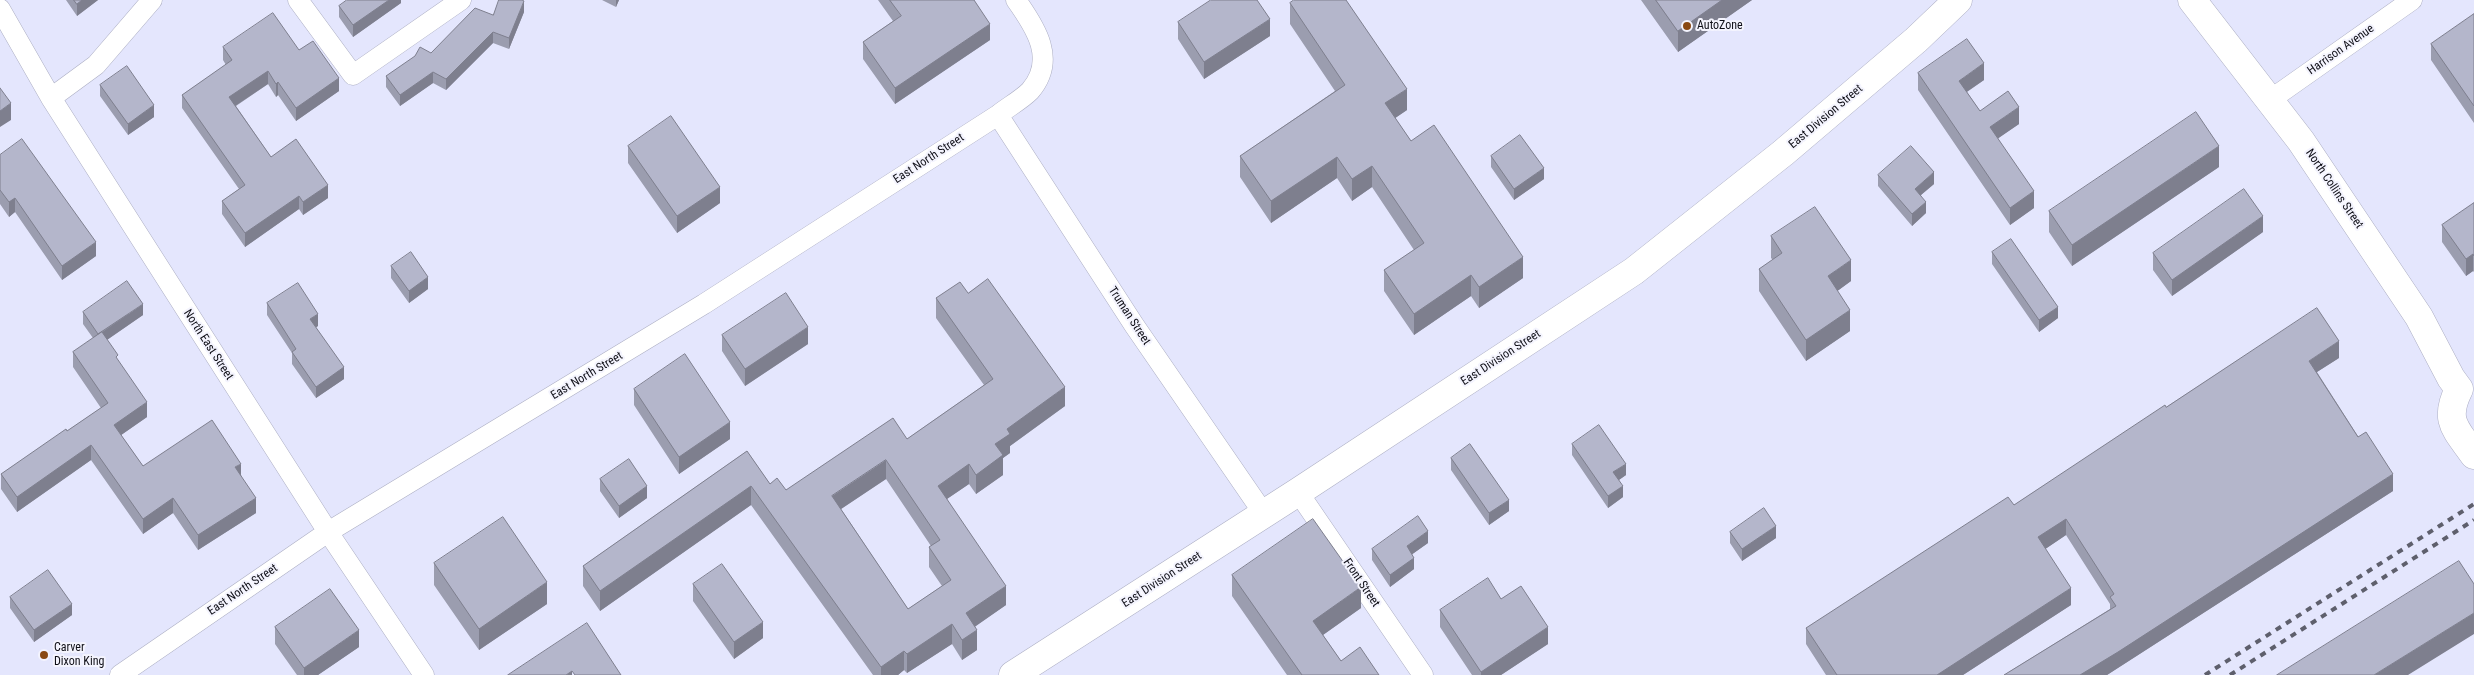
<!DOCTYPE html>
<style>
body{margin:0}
canvas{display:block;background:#e4e6fd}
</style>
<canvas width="2474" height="675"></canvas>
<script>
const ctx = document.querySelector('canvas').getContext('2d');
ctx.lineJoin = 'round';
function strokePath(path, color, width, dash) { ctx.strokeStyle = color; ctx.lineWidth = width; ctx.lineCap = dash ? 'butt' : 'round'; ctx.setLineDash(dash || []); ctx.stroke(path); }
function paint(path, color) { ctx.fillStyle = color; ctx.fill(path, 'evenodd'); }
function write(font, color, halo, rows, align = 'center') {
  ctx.font = font + ' "Roboto Condensed",sans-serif'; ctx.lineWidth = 4; ctx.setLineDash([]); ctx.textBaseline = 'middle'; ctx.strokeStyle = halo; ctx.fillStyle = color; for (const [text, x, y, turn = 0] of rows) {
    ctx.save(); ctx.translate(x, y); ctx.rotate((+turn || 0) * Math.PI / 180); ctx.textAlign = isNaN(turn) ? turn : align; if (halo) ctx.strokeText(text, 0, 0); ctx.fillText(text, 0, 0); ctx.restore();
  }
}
const street = new Path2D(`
 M298,0L353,75L461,0
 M0,9L51,98L328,532L424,675
 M51,98L96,65L152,0
 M2270,100L2412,0
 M998,115L1134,325L1264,514
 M1298,492L1423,675
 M120,675L328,532L704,304L998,115C1008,107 1021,100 1030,91C1057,60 1036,28 1016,0`);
const secondary = new Path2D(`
 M2192,0L2301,141L2419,317L2451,378L2459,389
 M2459,389C2443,421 2456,429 2474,455`);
const primary = new Path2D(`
 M1013,675L1298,492L1634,271L1783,153L1916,40L1958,0`);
strokePath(street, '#acaec3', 21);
strokePath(secondary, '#acaec3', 29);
strokePath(primary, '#acaec3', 29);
strokePath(street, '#fff', 20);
strokePath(secondary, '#fff', 28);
strokePath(primary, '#fff', 28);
strokePath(new Path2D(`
 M2205,675L2474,504
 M2230,675L2474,520`), '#5e5f6c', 4, [6, 6]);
paint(new Path2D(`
 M66,0H98L77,16Z
 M401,0V3L353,37L339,17V6Z
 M602,0H619L616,7Z
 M878,0H974L990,40L895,104L863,59V42L893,21Z
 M1641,0H1752L1678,52Z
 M1290,3L1407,110L1395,118L1411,141L1523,278L1479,308L1471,296L1414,335L1384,291V270L1414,250L1372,187L1352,201L1337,178L1271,223L1240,177V156L1335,91L1290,24Z
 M524,12L509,49L493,43L446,90L433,83L400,106L386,87V76L431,53L493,15Z
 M2474,14V123L2431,60V44Z
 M1178,22L1270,36L1204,79L1178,39Z
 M223,47L299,50L339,91L296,121L278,95L276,97L268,84L236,106L271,157L328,198L303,215L299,209L245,247L222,214V201L239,189L182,108V95L226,65L223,60Z
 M1918,73L1984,80L1967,92L1980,111L2019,124L1998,138L2034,208L2010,225L1918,90Z
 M100,85L154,117L128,135L100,96Z
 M628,146L720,203L677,233L628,163Z
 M0,155L96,256L62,280L15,212L9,217L0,204Z
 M1491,156L1544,179L1514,200L1491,167Z
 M2219,167L2072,266L2049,232V211Z
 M1878,175L1934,184L1921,195L1926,213L1912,226L1878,186Z
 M2474,203V272L2473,271L2466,276L2442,242V225Z
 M2263,232L2172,296L2153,270V253Z
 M1771,236L1851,281L1837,291L1850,331L1806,361L1759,291V269L1773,260L1771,258Z
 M1992,252L2058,318L2039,332L1992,264Z
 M391,266L428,289L409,303L391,278Z
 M968,293L1065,406L1010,446V453L1003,458V475L976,494L969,484L947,499L1006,605L975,626L977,650L962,660L952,644L907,673L904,670L898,675H873L751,505L600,611L583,586V566L747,451L770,484L786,490L907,439L984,385L936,318V298ZM886,479L931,546L929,547V567L942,586L908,609L841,509Z
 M267,303L318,326L316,327L344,379L316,398L292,364V353L267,315Z
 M83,312L143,315L107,340L147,417L121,435L143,466L241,475L256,513L198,550L173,513L143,534L91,460L17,512L1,489V474L67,431L101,408L73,367V352L93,338L83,324Z
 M722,335L808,344L745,386L722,351Z
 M2339,358L2317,372L2393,491L2107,675H2004L2110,609V604L2066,535L2045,549L2071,605L1963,675H1826L1806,644V628L2014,505L2166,407Z
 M634,389L730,439L679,474L634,405Z
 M1572,444L1626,475L1619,480L1623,497L1608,508L1572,455Z
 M1451,458L1509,511L1489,525L1451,470Z
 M600,479L647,498L619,518L600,491Z
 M1730,532L1776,538L1742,561L1730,543Z
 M1428,543L1412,554L1414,569L1390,587L1372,560V549Z
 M434,563L547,604L479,650L434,585Z
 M1232,575L1361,608L1323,635L1341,661L1379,675H1287L1232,596Z
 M693,584L763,638L734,659L693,601Z
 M10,597L72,615L34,642L10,608Z
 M1501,599L1548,644L1501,675H1472L1440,627V610Z
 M275,627L359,647L318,675H297L275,644Z`), '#9b9daf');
paint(new Path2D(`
 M82,0H98L77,16V4Z
 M389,0H401V3L353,37V25Z
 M616,0H619L616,7Z
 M1722,0H1752L1678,52V31Z
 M524,1V12L509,49V38Z
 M1270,19V36L1204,79V62Z
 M990,24V40L895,104V88Z
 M493,32V43L446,90V79Z
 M1984,63V80L1959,97V81Z
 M268,71V84L229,110V97Z
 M433,72V83L400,106V95Z
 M339,78V91L296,121V108Z
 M278,82V95L276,97V84Z
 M1407,89V110L1385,125V103Z
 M11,103V120L0,127V111Z
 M154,105V117L128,135V124Z
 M2019,107V124L1990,144V127Z
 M2219,146V167L2072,266V245Z
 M1337,157V178L1271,223V201Z
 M1372,166V187L1352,201V179Z
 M1544,168V179L1514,200V189Z
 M1934,172V184L1915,200V189Z
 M328,185V198L303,215V202Z
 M720,187V203L677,233V216Z
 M2034,191V208L2010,225V208Z
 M299,196V209L245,247V233Z
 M15,198V212L9,217V202Z
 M1926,202V213L1912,226V214Z
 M2263,216V232L2172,296V280Z
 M96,242V256L62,280V266Z
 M2473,254V271L2466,276V259Z
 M1523,257V278L1479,308V287Z
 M1851,260V281L1828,298V276Z
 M1471,275V296L1414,335V314Z
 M428,277V289L409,303V291Z
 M143,304V315L98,346V335Z
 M2058,307V318L2039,332V320Z
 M1850,310V331L1806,361V340Z
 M318,314V326L310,331V319Z
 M808,327V344L745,386V369Z
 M2339,341V358L2309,377V361Z
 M344,367V379L316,398V387Z
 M1065,387V406L1010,446V453L1003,458V475L976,494V475L995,444L1007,429Z
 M147,402V417L114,440V425Z
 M730,422V439L679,474V457Z
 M91,445V460L17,512V497Z
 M886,460V479L832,515V496Z
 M241,464V479L235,467Z
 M969,464V484L938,505V486Z
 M1626,464V475L1613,484V472Z
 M2393,474V491L2107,675H2080Z
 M647,486V498L619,518V506Z
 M751,486V505L600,611V591Z
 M1623,486V497L1608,508V496Z
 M173,498V513L143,534V519Z
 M256,498V513L198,550V535Z
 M1509,500V511L1489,525V513Z
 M2066,519V535L2038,554V537Z
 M1776,526V538L1742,561V549Z
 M1428,531V543L1407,558V546Z
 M1414,558V569L1390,587V575Z
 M547,582V604L479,650V629Z
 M1006,586V605L966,633V613Z
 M1361,587V608L1313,642V621Z
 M2071,588V605L1963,675H1937Z
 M72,604V615L34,642V630Z
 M2474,613V634L2408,675H2374Z
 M763,622V638L734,659V642Z
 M952,624V644L907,673V654Z
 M1548,627V644L1501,675H1481V672Z
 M359,630V647L318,675H304V668Z
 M977,630V650L962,660V640Z
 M904,651V670L898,675H881V667Z
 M572,671V675H566Z`), '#7e7f8e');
const building = new Path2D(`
 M74,0H82L77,4Z
 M347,0H389L353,25L339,6Z
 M499,0H522L524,1L509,38L493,32L446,79L433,72L400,95L386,76L415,56L420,47L431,53L475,8L493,15Z
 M890,0H974L990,24L895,88L863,42L901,16Z
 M1211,0H1257L1270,19L1204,62L1178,22Z
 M1294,0H1346L1407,89L1385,103L1411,141L1434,125L1523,257L1479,287L1471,275L1414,314L1384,270L1424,243L1372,166L1352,179L1337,157L1271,201L1240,156L1345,85L1290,3Z
 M1656,0H1722L1678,31Z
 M273,13L299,50L313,41L339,78L296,108L278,82L276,84L268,71L229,97L271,157L296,139L328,185L303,202L299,196L245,233L222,201L245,185L182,95L232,60L223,47Z
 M2474,14V106L2431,44Z
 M1967,39L1984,63L1959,81L1980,111L2008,91L2019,107L1990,127L2034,191L2010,208L1918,73Z
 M127,66L154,105L128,124L100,85Z
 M0,88L11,103L0,111Z
 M2196,112L2219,146L2072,245L2049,211Z
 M671,116L720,187L677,216L628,146Z
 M1520,135L1544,168L1514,189L1491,156Z
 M22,139L96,242L62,266L15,198L9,202L0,190V155Z
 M1911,146L1934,172L1915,189L1926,202L1912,214L1878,175Z
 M2244,189L2263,216L2172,280L2153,253Z
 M2474,203V256L2473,254L2466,259L2442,225Z
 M1815,207L1851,260L1828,276L1850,310L1806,340L1759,269L1782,253L1771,236Z
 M2011,239L2058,307L2039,320L1992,252Z
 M411,252L428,277L409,291L391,266Z
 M988,279L1065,387L1007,429L1010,434L995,444L1003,455L976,475L969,464L938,486L1006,586L966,613L977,630L962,640L952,624L907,654L904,651L881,667L751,486L600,591L583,566L747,451L770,484L777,478L786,490L893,418L907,439L993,379L936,298L960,282L968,293ZM886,460L940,540L929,547L951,580L908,609L832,496Z
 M127,281L143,304L98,334L83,312Z
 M298,283L318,314L310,319L344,367L316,387L292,352L296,349L267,303Z
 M786,293L808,327L745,369L722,335Z
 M2317,308L2339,341L2309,361L2358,437L2366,432L2393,474L2118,652L2080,675H2004L2116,606L2110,597L2114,594L2066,519L2038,537L2071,588L1937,675H1837L1806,628L2008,497L2014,505L2165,405L2166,407Z
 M102,332L118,355L116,357L147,402L114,425L143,466L212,420L241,464L235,467L256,498L198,535L173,498L143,519L91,445L17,497L1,474L66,429L67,431L108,403L73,352Z
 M685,354L730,422L679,457L634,389Z
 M1599,425L1626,464L1613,472L1623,486L1608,496L1572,444Z
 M1470,444L1509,500L1489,513L1451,458Z
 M629,459L647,486L619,506L600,479Z
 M1764,508L1776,526L1742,549L1730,532Z
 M1418,516L1428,531L1407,546L1414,558L1390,575L1372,549Z
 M503,517L547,582L479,629L434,563Z
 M1313,519L1361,587L1313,621L1341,661L1360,647L1379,675H1302L1232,575Z
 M2459,561L2474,584V613L2374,675H2277Z
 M722,564L763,622L734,642L693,584Z
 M48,570L72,604L34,630L10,597Z
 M1488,578L1501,599L1521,586L1548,627L1481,672L1440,610Z
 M330,589L359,630L304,668L275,627Z
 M587,623L621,675H575L572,671L566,675H508Z`);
paint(building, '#b4b6cb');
strokePath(building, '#7e7f8e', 1);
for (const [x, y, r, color] of [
 [1687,26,5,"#8a4913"],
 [44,655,5,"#8a4913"]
]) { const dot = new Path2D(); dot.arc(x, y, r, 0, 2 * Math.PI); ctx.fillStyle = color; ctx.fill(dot); strokePath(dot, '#f4f4fe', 2); }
write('12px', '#0e0e16', '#f4f4fe', [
 ["AutoZone",1697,26],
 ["Carver",54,648],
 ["Dixon King",54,662]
], 'left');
write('12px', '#0e0e16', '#f4f4fe', [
 ["Harrison Avenue",2341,50,-35],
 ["East Division Street",1826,117,-40],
 ["East North Street",929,159,-33],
 ["North Collins Street",2334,189,56],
 ["Truman Street",1129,316,57],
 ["North East Street",208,345,57],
 ["East Division Street",1501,358,-33],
 ["East North Street",587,376,-31],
 ["East Division Street",1162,580,-33],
 ["Front Street",1361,583,56],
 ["East North Street",243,590,-34]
]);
</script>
